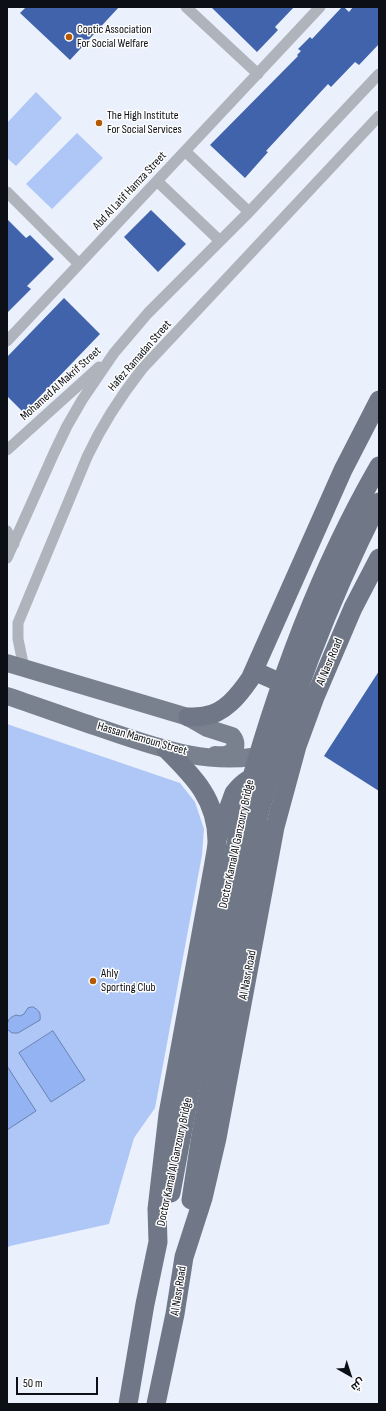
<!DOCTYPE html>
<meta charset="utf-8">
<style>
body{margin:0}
#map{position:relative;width:386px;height:1411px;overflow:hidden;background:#eaf0fc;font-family:"Sofia Sans Condensed",Cairo,sans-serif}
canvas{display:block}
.frame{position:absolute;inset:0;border:8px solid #0c0f15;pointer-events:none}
.north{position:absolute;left:330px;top:1355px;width:40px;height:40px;-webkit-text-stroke:3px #fdfdfd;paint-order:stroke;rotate:141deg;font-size:11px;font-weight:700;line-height:16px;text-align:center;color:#0c0f15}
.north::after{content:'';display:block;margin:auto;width:14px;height:18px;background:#0c0f15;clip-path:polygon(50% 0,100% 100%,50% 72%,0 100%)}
.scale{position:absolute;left:16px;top:1377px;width:82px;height:18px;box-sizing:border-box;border:2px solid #0c0f15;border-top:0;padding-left:5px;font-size:12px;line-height:14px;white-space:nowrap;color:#0c0f15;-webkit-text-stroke:3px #fdfdfd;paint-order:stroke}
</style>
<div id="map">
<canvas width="386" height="1411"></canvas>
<div class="frame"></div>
<div class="north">ش</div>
<div class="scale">50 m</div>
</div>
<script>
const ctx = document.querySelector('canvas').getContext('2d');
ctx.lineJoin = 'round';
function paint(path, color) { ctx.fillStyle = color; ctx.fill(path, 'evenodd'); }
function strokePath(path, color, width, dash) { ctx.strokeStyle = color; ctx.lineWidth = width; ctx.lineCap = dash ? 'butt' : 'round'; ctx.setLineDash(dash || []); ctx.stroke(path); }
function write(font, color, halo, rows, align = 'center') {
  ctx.font = font + ' "Sofia Sans Condensed",sans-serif'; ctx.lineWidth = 3; ctx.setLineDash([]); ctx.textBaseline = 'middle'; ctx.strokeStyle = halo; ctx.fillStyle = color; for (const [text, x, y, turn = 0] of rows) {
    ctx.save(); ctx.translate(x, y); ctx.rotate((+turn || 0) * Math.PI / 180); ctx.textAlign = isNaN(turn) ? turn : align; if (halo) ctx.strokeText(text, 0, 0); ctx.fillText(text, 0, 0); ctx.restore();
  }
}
paint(new Path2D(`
 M36,92L62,118L16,166L7,158V123Z
 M77,133L103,158L52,209L26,184Z
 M7,724L180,783L195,802L204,829L202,855L155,1108L134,1138L109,1224L10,1246L7,1248Z`), '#afc7f7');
const water = new Path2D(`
 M33,1007C39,1010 41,1013 40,1020L18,1033H12L7,1029C7,1020 9,1018 16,1015L20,1016L24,1014L28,1008Z
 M53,1031L85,1080L51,1102L19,1053Z
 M7,1066L36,1111L7,1130Z`);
paint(water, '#93b3f2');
strokePath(water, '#6a82b0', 1);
paint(new Path2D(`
 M26,7H119L70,60L20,13Z
 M211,7H294L275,27L278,30L257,52Z
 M342,7H344L349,12L353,7H379V44L359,65L355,62L331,87L328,84L266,151L268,152L245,178L210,145L298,56L297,55L301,51L298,49L310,37L312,39Z
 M151,210L186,244L158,272L124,237Z
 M7,219L26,238L30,235L54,259L27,286L31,289L7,313Z
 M64,298L100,334L24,413L7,396V357Z
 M379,671V791L324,756Z`), '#4063ab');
strokePath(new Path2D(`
 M186,7L258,74
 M185,151L249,212
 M157,181L220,241
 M7,192L79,264
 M7,341L320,7
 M7,450L99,367
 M7,531L14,544
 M7,558L54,453L67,426L82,400L114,353L148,313L249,212L379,74
 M24,668L18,639V623L87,457C102,425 120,397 142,369L379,116`), '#afb3bc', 11);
strokePath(new Path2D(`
 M7,663L188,717L207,728L232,736C237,742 237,751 228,754C225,756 219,755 215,755
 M7,696C37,706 67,717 97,727C149,745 217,771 272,752`), '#79818f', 18);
strokePath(new Path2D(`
 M254,671L297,690
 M188,717C193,717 199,717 204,716C224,714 239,695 250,679L343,470L379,400
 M218,837L234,793C241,784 250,776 262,776
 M191,1200L201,1135L257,821
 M128,1404L145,1304L158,1242L157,1209L168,1114L214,863C215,856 217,848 217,841C217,799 193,776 166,749
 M156,1404L175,1314L184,1257L203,1198L217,1138L275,827L297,746L315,697L353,608L379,558`), '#707887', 19);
strokePath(new Path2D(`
 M257,821C287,710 327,604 379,502
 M171,1193L241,817C273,695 316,575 379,466`), '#707887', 19);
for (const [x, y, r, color] of [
 [69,37,4,"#b55900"],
 [99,123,4,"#b55900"],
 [93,981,4,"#b55900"]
]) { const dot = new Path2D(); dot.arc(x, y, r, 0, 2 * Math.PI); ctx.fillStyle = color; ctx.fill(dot); strokePath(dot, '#fdfdfd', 1.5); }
write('12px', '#0c0f15', '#fdfdfd', [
 ["Coptic Association",77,30],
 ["For Social Welfare",77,44],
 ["The High Institute",107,116],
 ["For Social Services",107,130],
 ["Ahly",101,974],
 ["Sporting Club",101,988]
], 'left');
write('12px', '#0c0f15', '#fdfdfd', [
 ["Abd Al Latif Hamza Street",130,191,-47],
 ["Hafez Ramadan Street",140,356,-49],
 ["Mohamed Al Makrif Street",61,384,-42],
 ["Al Nasr Road",330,662,-67],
 ["Hassan Mamoun Street",142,739,16],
 ["Doctor Kamal Al Ganzoury Bridge",237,844,-78],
 ["Al Nasr Road",248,975,-79],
 ["Doctor Kamal Al Ganzoury Bridge",175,1162,-78],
 ["Al Nasr Road",179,1291,-81]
]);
</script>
